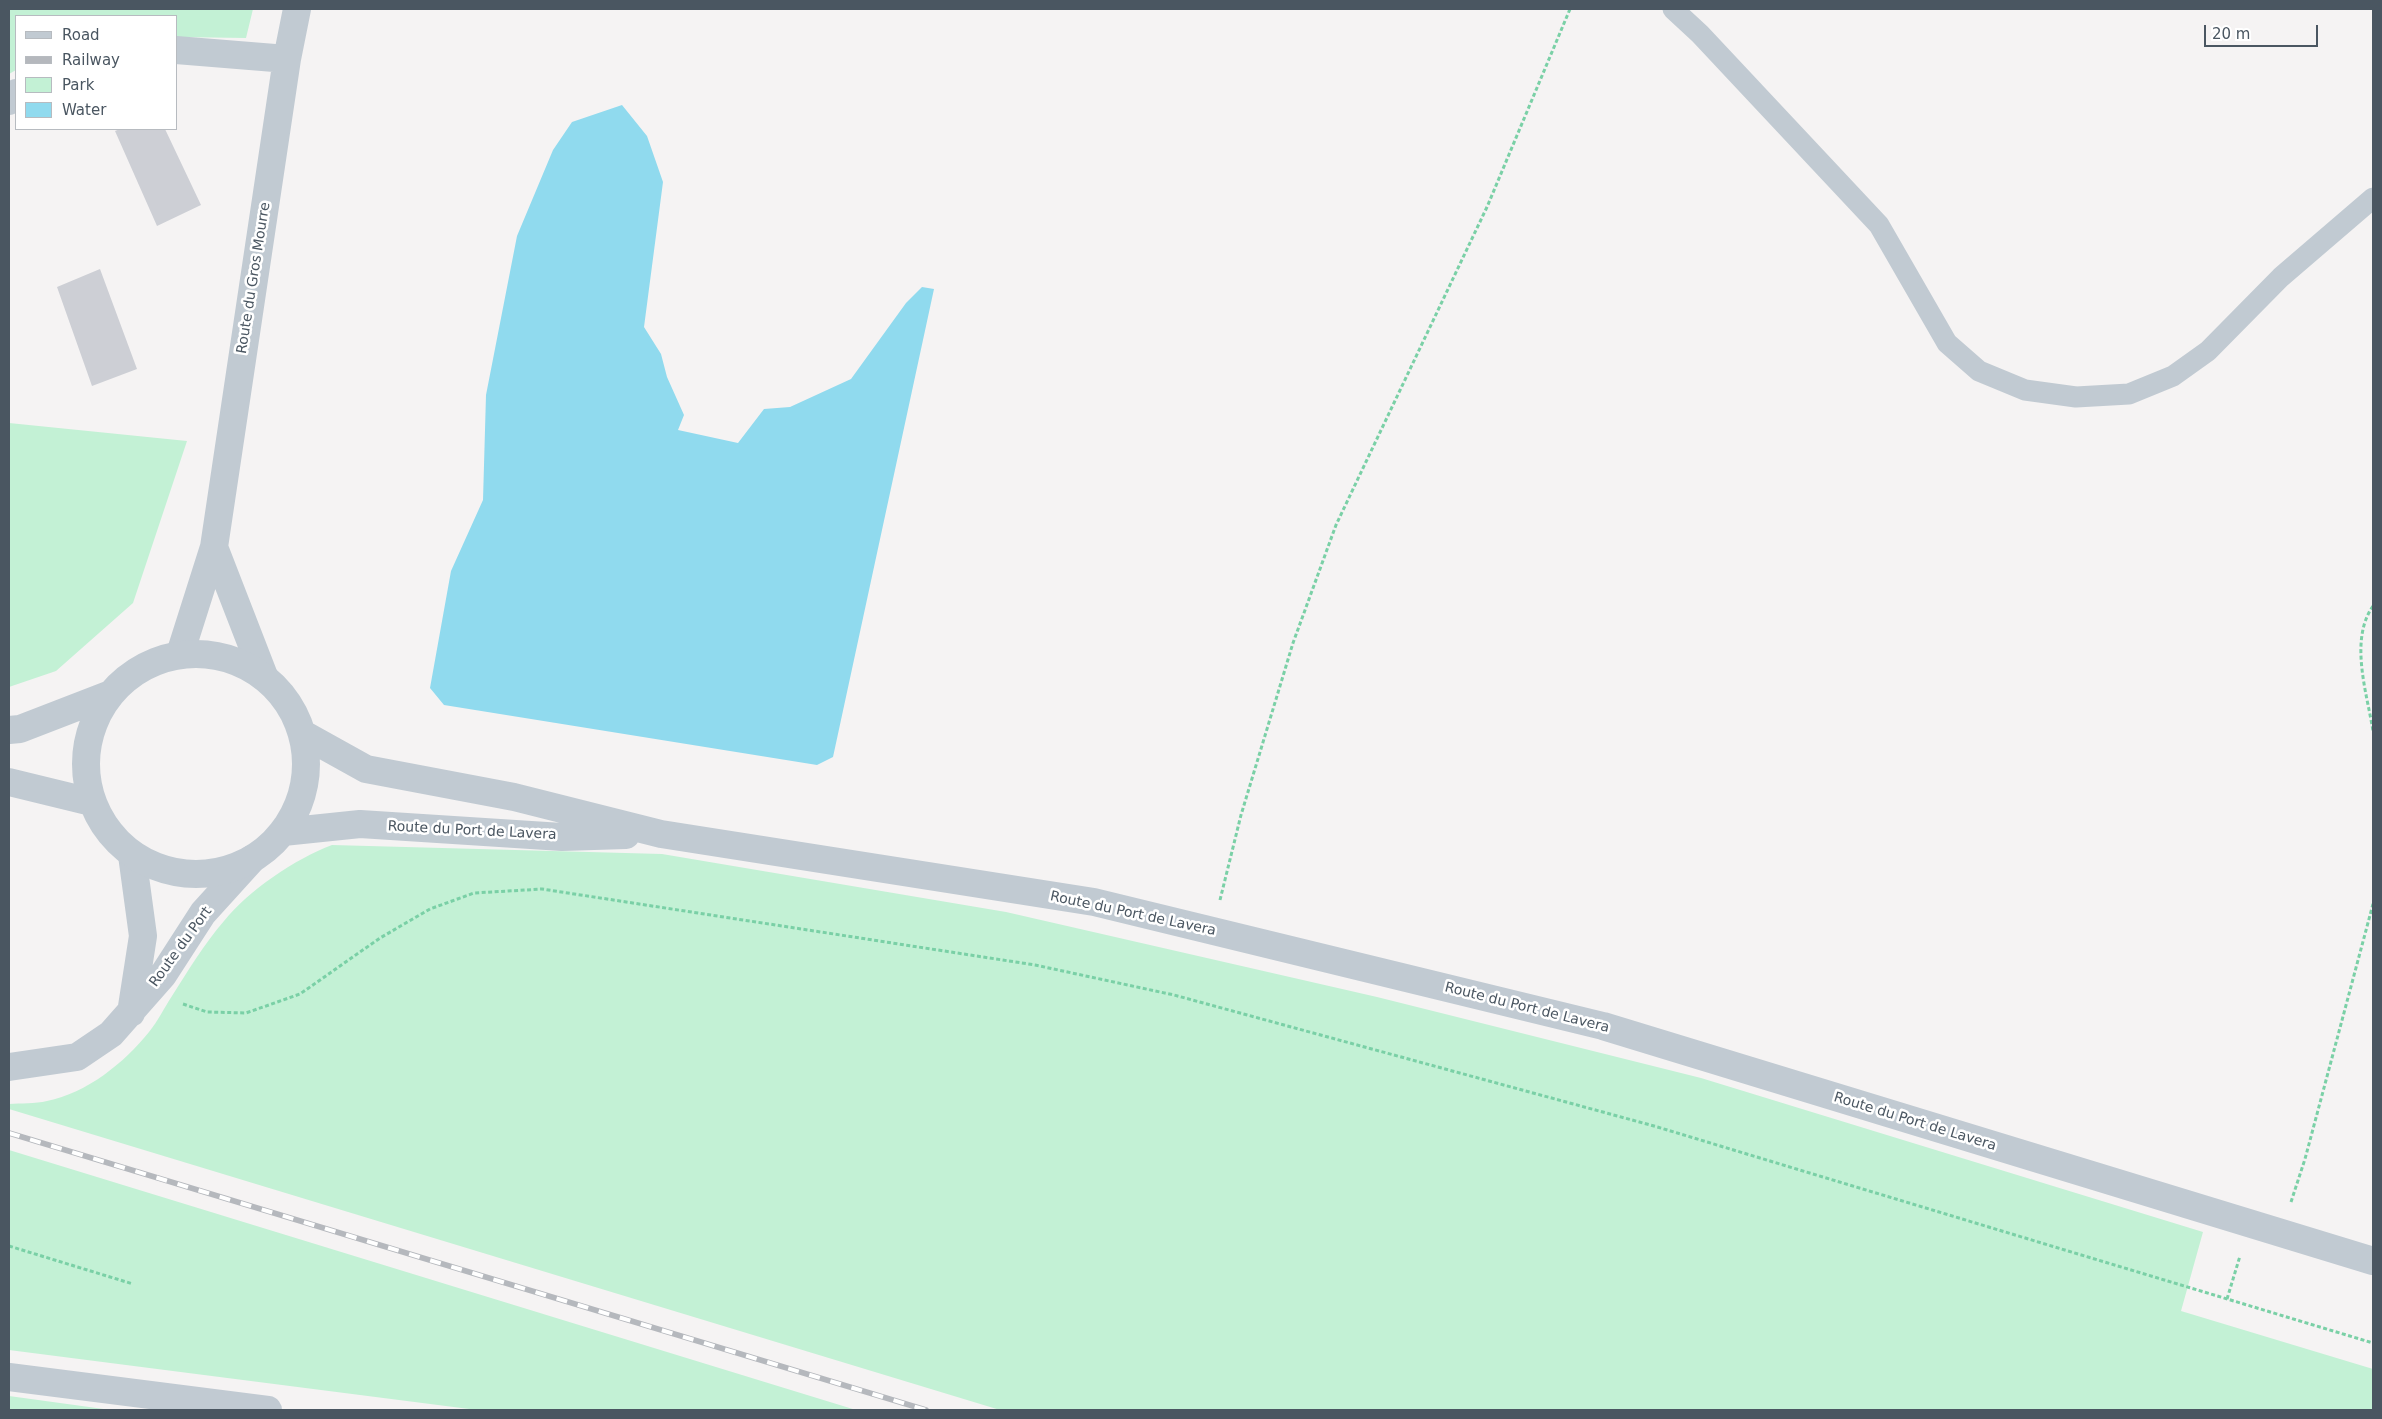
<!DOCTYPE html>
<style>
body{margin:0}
#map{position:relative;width:2382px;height:1419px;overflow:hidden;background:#f5f3f3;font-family:"DejaVu Sans",sans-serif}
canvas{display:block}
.frame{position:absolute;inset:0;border:10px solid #4a5661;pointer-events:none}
.legend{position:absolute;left:15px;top:15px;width:162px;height:115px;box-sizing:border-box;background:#fff;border:1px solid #b7bbc0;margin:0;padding:6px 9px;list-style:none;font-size:15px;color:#4a5661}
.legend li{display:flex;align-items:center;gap:10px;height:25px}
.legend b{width:25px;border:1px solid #b7bbc0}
.scale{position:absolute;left:2204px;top:25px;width:114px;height:22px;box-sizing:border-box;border:2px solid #4a5661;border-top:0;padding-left:6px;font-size:15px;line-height:18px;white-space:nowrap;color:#4a5661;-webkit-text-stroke:4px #fff;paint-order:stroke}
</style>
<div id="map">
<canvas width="2382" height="1419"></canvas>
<div class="frame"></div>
<ul class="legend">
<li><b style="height:6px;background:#c1cad2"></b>Road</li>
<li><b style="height:6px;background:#b5b8bd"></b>Railway</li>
<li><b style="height:14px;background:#c3f1d5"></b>Park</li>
<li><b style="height:14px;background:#90daee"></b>Water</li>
</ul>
<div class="scale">20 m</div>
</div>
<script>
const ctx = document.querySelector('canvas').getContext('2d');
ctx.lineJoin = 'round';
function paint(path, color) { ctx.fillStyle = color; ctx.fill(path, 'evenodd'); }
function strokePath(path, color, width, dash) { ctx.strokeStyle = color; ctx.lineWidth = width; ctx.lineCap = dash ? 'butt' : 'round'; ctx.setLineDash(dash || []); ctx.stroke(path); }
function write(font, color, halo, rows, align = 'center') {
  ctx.font = font + ' "DejaVu Sans",sans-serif'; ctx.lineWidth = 5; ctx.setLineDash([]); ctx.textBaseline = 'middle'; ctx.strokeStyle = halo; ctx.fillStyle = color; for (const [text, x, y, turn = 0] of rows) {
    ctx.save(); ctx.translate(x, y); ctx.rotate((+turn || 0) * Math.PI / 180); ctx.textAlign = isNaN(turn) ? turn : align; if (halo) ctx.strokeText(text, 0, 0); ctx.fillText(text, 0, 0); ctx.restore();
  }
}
paint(new Path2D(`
 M9,9H253L246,38L176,37V16H16V70L9,74Z
 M9,423L187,441L133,603L56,671L9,687Z
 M332,845L662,854L1006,912L1377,997L1701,1078L2203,1232L2181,1311L2373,1369V1410H1000L9,1109V1104C21,1103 35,1104 47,1101C87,1093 124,1063 149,1032C158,1021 164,1008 172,996C188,971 204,944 224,921C249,890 295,859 332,845Z
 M9,1150L856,1410H477L9,1350Z
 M9,1396L111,1410H9Z`), '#c3f1d5');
paint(new Path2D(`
 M622,105L647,136L663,182L644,327L661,354L667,377L684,415L678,430L738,443L764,409L790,407L851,379L906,303L922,287L934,289L833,757L817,765L444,705L430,688L451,571L483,500L486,395L517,236L553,150L572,122Z`), '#90daee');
paint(new Path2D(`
 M120,129H165L201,205L157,226L115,131Z
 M100,269L137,369L92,386L57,287Z`), '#cdcfd5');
strokePath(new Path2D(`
 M2373,606C2349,640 2367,693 2373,731
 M1220,900L1241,815L1293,643L1336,525L1487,207L1570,9
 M183,1004L207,1012L246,1013L300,994L380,938L430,909L474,893L542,889L1035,965L1174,995L1654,1126L2373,1343
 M2291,1202L2305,1159L2373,904
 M9,1246L133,1284
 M2227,1299L2240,1256`), '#7ad0a6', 3, [4, 2.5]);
strokePath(new Path2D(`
 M1673,9L1700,34L1879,225L1947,343L1979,371L2025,390L2076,397L2129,394L2173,376L2208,351L2281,277L2373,198`), '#c1cad2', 21);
strokePath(new Path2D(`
 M176,50L287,59
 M9,101L16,93
 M214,547L287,59L297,9
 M180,654L214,547L264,676
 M131,1013L143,936L132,855
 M9,1067L77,1057L111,1034L163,975L203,913L252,859
 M9,1377L268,1410`), '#c1cad2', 28);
strokePath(new Path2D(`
 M86 764a110 110 0 1 1 220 0a110 110 0 1 1-220 0Z
 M9,730L20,729L108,695
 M303,734L366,769L514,797L661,834L1094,902L1603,1026L2373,1261
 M9,782L91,802
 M283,832L360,824L562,837L626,835`), '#c1cad2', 28);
const rail = new Path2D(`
 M9,1133L926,1410`);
strokePath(rail, '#b5b8bd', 5.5);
strokePath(rail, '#fff', 4, [11]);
write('14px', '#4a5661', '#fff', [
 ["Route du Gros Mourre",254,278,-81],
 ["Route du Port de Lavera",472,831,3],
 ["Route du Port de Lavera",1133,914,12],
 ["Route du Port",181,947,-54],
 ["Route du Port de Lavera",1527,1008,14],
 ["Route du Port de Lavera",1915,1122,17]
]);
</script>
